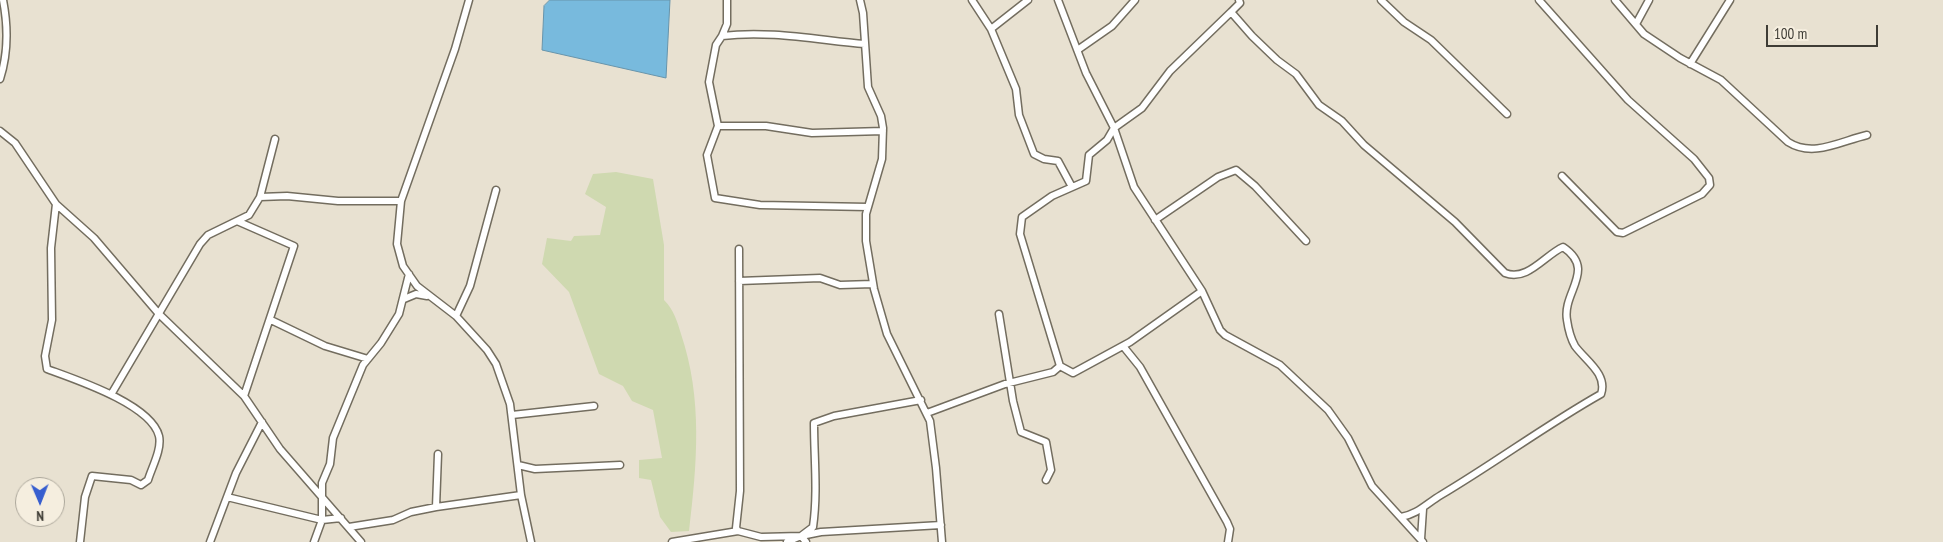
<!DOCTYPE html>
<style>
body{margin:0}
#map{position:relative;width:1943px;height:542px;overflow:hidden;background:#e8e1d1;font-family:"PT Sans Narrow",sans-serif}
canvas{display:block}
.north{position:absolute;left:15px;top:477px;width:50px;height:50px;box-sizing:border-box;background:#f5eedf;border:1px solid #aca79b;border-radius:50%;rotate:179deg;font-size:14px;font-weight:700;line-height:20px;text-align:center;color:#3e3c35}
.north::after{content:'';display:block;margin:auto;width:18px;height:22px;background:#375ecf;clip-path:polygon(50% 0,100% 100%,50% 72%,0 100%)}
.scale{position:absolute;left:1766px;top:25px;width:112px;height:22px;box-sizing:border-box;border:2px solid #3e3c35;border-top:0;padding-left:6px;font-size:15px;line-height:18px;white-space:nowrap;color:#3e3c35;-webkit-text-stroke:4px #f5eedf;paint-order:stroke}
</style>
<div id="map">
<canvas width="1943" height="542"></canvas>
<div class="north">N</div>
<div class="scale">100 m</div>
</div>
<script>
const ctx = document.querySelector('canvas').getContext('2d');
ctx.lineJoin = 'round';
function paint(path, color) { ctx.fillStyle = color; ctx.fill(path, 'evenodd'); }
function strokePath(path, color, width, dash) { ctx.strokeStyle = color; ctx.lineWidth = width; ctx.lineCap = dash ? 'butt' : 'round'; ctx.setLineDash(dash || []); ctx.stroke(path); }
paint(new Path2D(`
 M616,172L653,179L664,245V300C674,310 677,321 681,334C703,399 697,464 689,531L671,532L660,517L651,480L639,478V460L662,458L653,410L632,401L623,386L599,374L569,292L542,264L547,238L571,241L574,236L600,235L606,207L585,194L593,174Z`), '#cfd9b0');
const water = new Path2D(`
 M550,0H670L666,78L542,50L544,6Z`);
paint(water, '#78badd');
strokePath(water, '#6794ab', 1);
const minor = new Path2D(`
 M469,0L455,49L401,201L397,244L403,266L417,286L456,316L487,350L496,364L510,404L521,495L531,542
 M860,0L863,13L868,87L881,116L883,128L882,159L866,214V241L874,289L887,334L930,421L936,468L942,542
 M972,0L991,29
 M1028,0L991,29L1016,89L1019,115L1034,154L1044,159L1058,161L1072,187
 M1058,0L1086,73L1114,128L1134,187L1202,291L1220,330L1225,335L1280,365L1328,410L1348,438L1372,486L1423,542
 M1239,0L1240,3L1231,12L1252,36L1277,60L1296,74L1319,105L1342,121L1364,145L1455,222L1505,273C1527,282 1545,255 1563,247C1597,270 1562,292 1567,320C1568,327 1571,339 1575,346C1585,360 1608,374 1601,394C1546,425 1495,463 1441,495C1426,504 1418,514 1401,517
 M1381,0L1404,22L1431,40L1507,114
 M1539,0L1628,100L1694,159L1709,178L1710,185L1702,194L1623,233L1617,232L1562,176
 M1615,0L1644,34L1680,58L1721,80L1788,142C1813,158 1841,141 1867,135
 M1636,24L1649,0
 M722,36L727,24V0
 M865,44C818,40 769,30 722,36L716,45L709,82L718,126L707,155L715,198L760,205L868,207
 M1079,49L1112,26L1135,0
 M1690,64L1730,0
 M0,79C8,54 8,26 3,0
 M718,126H766L812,133L883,131
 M0,131L15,143L56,204L51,248L52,320L45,356L47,369C74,379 151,404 159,436C162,449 152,467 148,480L141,485L131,480L92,476L85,497L80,542
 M260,197L275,139
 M56,204L94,238L159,314L244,396L280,449L361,542
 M1155,220L1218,177L1236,170L1255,186L1306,241
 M237,221L294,246L244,396
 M739,281L820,278L840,285L873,284
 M404,299L416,294L427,296
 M999,314L1013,401L1021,432L1046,442L1051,470L1046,480
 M456,316L470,286L496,190
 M271,320L325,346L368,359
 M1123,346L1140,367L1227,522L1230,529L1228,542
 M1060,366L1020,234L1022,217L1052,196L1086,181L1089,155L1107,140L1114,128L1142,108L1170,71L1231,12
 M112,393L200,244L208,235L249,215L260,197L287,196L338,201H401
 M921,400L834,416L814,423C814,458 818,492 813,527L801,536L821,532L941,525
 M927,413L1005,384L1053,372L1060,366L1073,373L1130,342L1202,291
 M512,415L594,406
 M518,465L535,469L620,465
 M227,497L322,520L341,518
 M436,507L438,454
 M349,527L393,520L411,512L436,507L521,495
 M738,531L736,528L740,491L739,249
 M801,536L806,542
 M1421,539L1423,509
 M210,542L236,473L262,422
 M314,542L322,520V483L330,464L333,438L363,365L381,343L399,314L409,274
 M672,542L738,531L761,537L801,536L787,542`);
strokePath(minor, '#736d5f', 9);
strokePath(minor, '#fff', 6);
</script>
